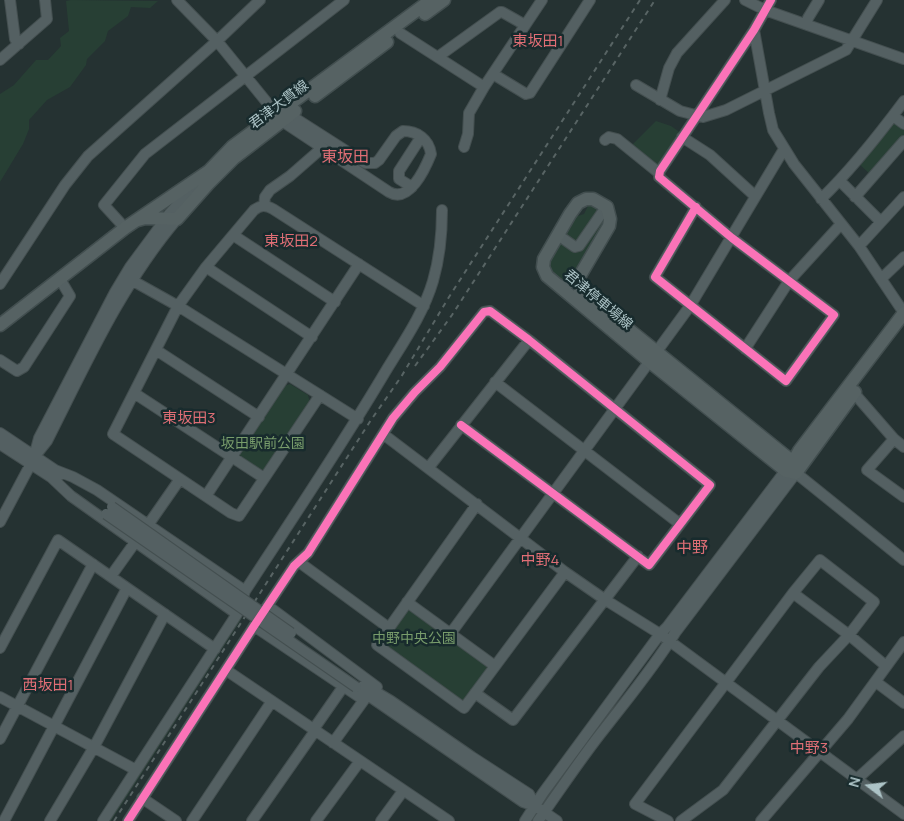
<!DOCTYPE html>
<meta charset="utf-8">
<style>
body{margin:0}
#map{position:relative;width:904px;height:821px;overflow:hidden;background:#253232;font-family:Manrope,sans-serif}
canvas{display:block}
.north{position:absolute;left:844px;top:761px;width:50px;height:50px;-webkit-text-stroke:4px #182b2d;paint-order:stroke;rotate:285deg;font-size:14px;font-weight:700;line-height:20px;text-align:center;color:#acc3c6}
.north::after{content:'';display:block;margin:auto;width:18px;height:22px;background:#acc3c6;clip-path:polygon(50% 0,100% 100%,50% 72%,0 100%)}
</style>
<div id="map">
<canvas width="904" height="821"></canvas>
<div class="north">N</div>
</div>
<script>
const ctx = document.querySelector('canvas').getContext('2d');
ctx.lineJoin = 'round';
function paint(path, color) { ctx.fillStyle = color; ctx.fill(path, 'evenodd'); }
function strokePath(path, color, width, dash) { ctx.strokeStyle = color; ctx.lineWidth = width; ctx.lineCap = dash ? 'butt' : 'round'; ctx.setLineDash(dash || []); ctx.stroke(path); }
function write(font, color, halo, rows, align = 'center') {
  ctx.font = font + ' Manrope,"Noto Sans JP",sans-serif'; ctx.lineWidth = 5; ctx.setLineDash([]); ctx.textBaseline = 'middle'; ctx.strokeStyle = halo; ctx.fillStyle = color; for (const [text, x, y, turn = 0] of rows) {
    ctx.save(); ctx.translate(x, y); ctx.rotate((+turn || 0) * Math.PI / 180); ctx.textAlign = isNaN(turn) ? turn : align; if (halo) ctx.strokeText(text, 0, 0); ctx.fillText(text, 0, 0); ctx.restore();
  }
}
paint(new Path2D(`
 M71,0L158,1L150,8L131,7L128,16L108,31L105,41L87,59L86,65L70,87L47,100L29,120V129L23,144L0,182V94L14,85L36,60H48L61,46L60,38L69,31L66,1Z
 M892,120L904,126V138L871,175L859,164Z
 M656,121L671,126L681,133L660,167H657L630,147Z
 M589,204L601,208L579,240L576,242L563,233L572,218L584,214Z
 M604,213L605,220L570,278L562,281C542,265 549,263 558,241L573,250Z
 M290,384L308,395L310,403L264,472L238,458L237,454L281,387Z
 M406,607L490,666L463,705L380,645Z
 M239,616L242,618L111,821H107Z`), '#273f34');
const minor = new Path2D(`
 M10,0L15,39L19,44
 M177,0L217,41L282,121L389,192C409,204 425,169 431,154C429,139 417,131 403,131L396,136L379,160L375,163H365L290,115L284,114
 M745,0L765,10L904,59
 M807,25L808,18L819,0
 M754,30L769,113L773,130L794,164L859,246L904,313
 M400,33L484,87L542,0
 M439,56L500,12H502L525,25
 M0,60L47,19L45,0
 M493,74L526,94L530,93L590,0
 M636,85L680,111L703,117L726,110L846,50L877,0
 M660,100L669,68L677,53L725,0
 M893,116L904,124
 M682,137L710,155L755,196
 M605,140L609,137L617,139L659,173
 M464,147L468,134L469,113L484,87
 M840,181L881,222
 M412,187L399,179V171L421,137
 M855,197L904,141
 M821,199C852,169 878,136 904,101
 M264,206L265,197L270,190L290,176L322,148
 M696,207L655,277L786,381L834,315L732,238L659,177L660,171L754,30L771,0
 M125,228L104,205L145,154L344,0
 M233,235L335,302
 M558,235L575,247L579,246L606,207
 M859,246L904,197
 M206,267L312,337
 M126,277L178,306L358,419
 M881,279L904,257
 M0,284L65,185L88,156L217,41L260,0
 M556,284L564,286L578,279
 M745,349L789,281L841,224
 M156,350L259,417
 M0,360L17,371L24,367L70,296L60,279
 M495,382L680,524
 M134,393L264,478
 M854,393L894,439L904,447
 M320,395L239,516L231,513L113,434L178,306L206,267L254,210C261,205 265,205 273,209L424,306
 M0,433L61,474
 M383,434L565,572L604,599L660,634L904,814
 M894,439L867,470L904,497
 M0,444L57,481
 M35,453L39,438L115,292L130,267L170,213L198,182
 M429,467L529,340
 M55,470L73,477L97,490L245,591
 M52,478L71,496L237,614
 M206,496L359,264
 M477,504L377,645L464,708L565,572
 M0,522L35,456L47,441C86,364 121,285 177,219
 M148,525L180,479
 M299,562L389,628
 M111,576L136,541
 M793,593L849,635L886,666
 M407,602L495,666
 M268,606L377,687
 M254,626L361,698
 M451,633L690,306L784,149
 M0,648L58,540L215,649
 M226,670L449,821
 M876,682L904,703
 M364,685L391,701L472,757L529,794L535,806
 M356,687L523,802L535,806L557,821
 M475,693L513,720L638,556
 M0,697L136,770
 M313,730L343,687
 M0,739L93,564
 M333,743L364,700
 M857,779L904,736
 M142,798L176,821
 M4,821L127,588
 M50,821L94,747L165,614
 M103,821L237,614L245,591C292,519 340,448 384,374C402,344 423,315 433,281C440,257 442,234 442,210
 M128,821L254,626L294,566L308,553L393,418L415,392L440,367L484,312L490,311L529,340L710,485L649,565L461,425
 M192,821L272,701
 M252,821L315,731
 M316,821L360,761
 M381,821L403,791
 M525,821L543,793L660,634L667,627L789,466
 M538,821C560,790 581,758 605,728C629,697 654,667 675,633L796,473L904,560
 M668,821L635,804L793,593L820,560L874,602L849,635L819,667L723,790L681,821
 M761,821L848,719L904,642`);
const major = new Path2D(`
 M425,14L444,0
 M315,96L387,42
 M586,199H593L607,207L610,219L609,226L578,279L580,290L793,462L796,473L786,471L650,362L547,276L543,267L544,259L570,214L578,203Z
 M138,220L145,218L177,219L208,184L234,158L295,111
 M0,325L125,228L209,171L233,146L431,0
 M793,462L799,451L904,313
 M796,473L855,392`);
strokePath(minor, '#444f50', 12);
strokePath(major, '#424e4f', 15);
strokePath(minor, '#546062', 10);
strokePath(major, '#566263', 12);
strokePath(new Path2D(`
 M415,366L452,315L655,0
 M114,821L371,420L401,377L449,297L640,0`), '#586464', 2, [5, 5]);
const minorBridge = new Path2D(`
 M112,507L291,633
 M106,514L356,687`);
strokePath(minorBridge, '#444f50', 12, []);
strokePath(minorBridge, '#546062', 10);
strokePath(new Path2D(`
 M696,207L655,277L786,381L834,315L732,238L659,177L660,171L754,30L771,0
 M128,821L254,626L294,566L308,553L393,418L415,392L440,367L484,312L490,311L529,340L710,485L649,565L461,425`), '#fb73b8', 8);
write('14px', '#acc3c6', '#182b2d', [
 ["君津大貫線",279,105,-37],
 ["君津停車場線",598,300,40]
]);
write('14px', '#789c6b', '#182b2d', [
 ["坂田駅前公園",263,444],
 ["中野中央公園",414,639]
]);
write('15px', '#df6e75', '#182b2d', [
 ["東坂田1",538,42],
 ["東坂田2",291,242],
 ["東坂田3",189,419],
 ["中野4",540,561],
 ["西坂田1",48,686],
 ["中野3",809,749]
]);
write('16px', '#df6e75', '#182b2d', [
 ["東坂田",345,158],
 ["中野",692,549]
]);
</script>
